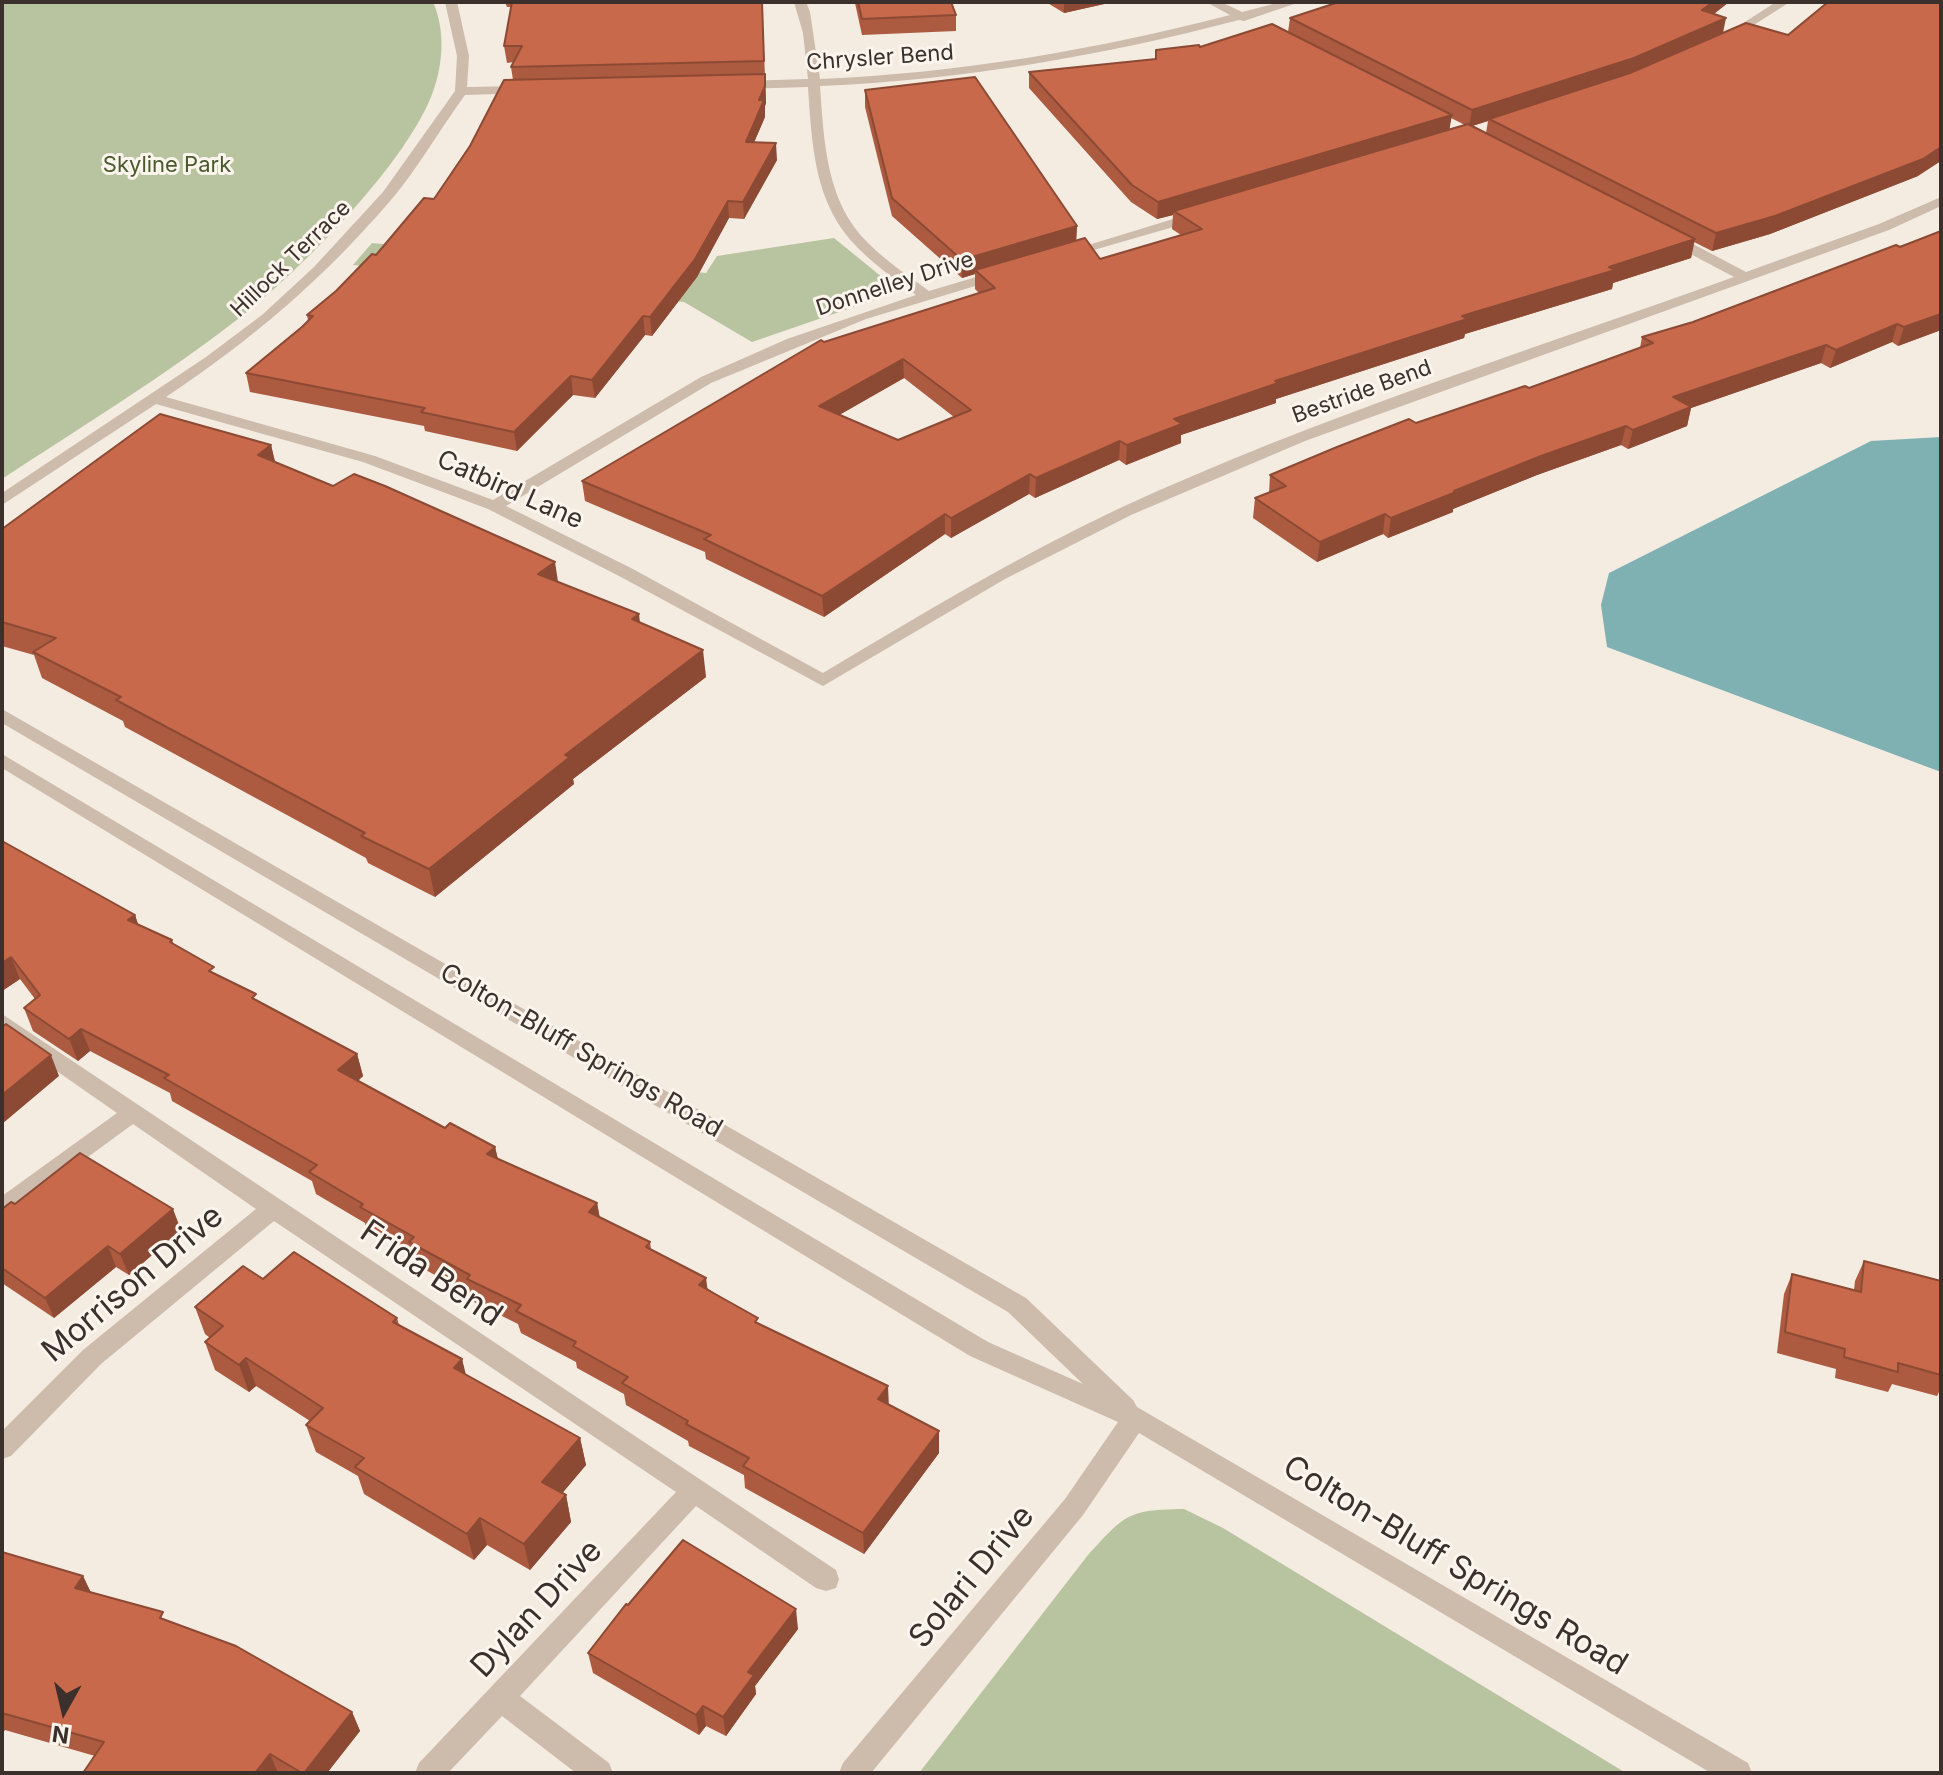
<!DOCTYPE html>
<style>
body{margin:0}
#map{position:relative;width:1943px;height:1775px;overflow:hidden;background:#f4ebe1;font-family:Inter,sans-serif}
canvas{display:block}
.frame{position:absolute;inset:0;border:4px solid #3b302b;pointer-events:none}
.north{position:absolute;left:24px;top:1671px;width:80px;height:80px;-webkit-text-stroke:6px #fbf5ee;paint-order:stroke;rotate:188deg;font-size:22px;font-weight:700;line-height:32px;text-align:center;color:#3b302b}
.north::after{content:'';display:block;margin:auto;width:28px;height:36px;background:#3b302b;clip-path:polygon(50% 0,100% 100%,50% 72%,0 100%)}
</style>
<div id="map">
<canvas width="1943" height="1775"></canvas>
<div class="frame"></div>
<div class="north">N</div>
</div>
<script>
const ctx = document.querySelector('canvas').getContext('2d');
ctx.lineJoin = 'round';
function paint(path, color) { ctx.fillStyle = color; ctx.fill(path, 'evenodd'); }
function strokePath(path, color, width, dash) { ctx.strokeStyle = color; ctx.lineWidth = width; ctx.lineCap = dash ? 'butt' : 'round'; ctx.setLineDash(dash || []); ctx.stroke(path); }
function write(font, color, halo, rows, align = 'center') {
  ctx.font = font + ' Inter,sans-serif'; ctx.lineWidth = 6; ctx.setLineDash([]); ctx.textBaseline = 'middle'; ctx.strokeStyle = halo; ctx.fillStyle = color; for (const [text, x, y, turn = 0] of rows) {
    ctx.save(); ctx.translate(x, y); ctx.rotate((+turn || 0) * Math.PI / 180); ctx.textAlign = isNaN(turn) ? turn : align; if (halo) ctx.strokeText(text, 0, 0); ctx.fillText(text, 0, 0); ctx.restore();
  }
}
paint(new Path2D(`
 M2,2H433C446,31 443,68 431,97C402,168 299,272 238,319C163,377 81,427 2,479Z
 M834,238L888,282L892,289L874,300L752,342L684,302L353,265L372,243L706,273L717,256Z
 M1184,1509L1223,1528L1626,1773H919L1088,1555C1126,1514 1127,1510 1184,1509Z`), '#b8c4a0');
paint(new Path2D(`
 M1941,437V772L1607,647L1601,605L1609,573L1871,441Z`), '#7fb0b2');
paint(new Path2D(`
 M445,2H457L469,56L467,87L525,86L529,87V93L465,95C440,129 418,168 391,200C321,281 254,338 166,397L375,456L493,500L701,377L787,339L916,295C897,280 875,266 858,248C814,205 812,145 808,87L741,89L735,85L741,81L808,79L803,33L794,2H806L810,12L820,79C960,73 1094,50 1230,15L1206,2H1221L1242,12L1281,2H1300L1244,21L1239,20C1101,56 963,80 820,86C824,142 826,203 869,244C887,262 909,276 929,291L1000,270L1007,274L1005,277L866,319L711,383L506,506L631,568L823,673C920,615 1016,557 1118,509C1317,417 1528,351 1734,277L1666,241V235H1676L1746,272L1879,224L1941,197V206L1889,230L1305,441L1131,515L1005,579L823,686L619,576L488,509L363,462L156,404L2,505V493L206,357L262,315L314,267L383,192L455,91L457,56Z
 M1776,2H1790L1730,40L1720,38Z
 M1196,212L1203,216L1201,219L1066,258L1059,254Z
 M2,709L1026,1298L1133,1400L1137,1407L1748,1763L1752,1773H1711L1139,1433L1083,1515L871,1773H839L843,1763L1065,1499L1118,1422L970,1356L2,768V754L988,1342L1083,1384L1008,1312L2,723Z
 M2,1014L836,1570L839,1579L836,1588L826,1591L816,1588L696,1506L520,1696L609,1763L613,1773H576L502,1716L448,1773H415L419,1763L676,1492L274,1221L101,1364L11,1456L2,1459V1431L83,1350L256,1209L133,1124L10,1214L2,1217V1196L117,1113L2,1033Z`), '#cdbbac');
paint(new Path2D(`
 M505,2H762L766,103L765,106V117L754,142L777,160L744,219L729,218L697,277L652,336L645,335L595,398L573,395L517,451L425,431L424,426L250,392L246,373L308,321L307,315L336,291L376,255L434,199L513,80L511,67L514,62L507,63L504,46L511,7H507Z
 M848,2H951L956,15V31L862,35L855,3H849Z
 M1046,2H1113L1064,13Z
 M1339,2H1729L1714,14L1723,33L1918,176L1770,234L1712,251L1694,242L1691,258L1613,283L1612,289L1465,334L1464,338L1276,399V403L1181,435V443L1126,465L1119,460L1035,498L1029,494L951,538L945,534L824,617L706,559L705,552L585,501L582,481L824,342L979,293L975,289V274L962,278L892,216L865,107V90L1077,226L1076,240L1100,259L1181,235L1172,229L1173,215L1157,219L1131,202L1029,88V72L1155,60L1156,50L1200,47L1288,32L1290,18ZM1451,118L1465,125L1449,129ZM1488,121L1486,133L1472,126ZM904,378L954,417L898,440L839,415Z
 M1941,231V330L1898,346L1892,342L1830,368L1821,363L1691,408L1687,426L1628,449L1621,445L1537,475L1453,509V512L1388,538L1383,534L1317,562L1253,518L1255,498L1269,493L1270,475L1416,423L1529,388L1640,348L1642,337L1693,322Z
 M271,445L275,462L558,582L640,623L706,677L573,779L574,784L435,897L368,863L366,858L125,727L123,721L42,678L34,655L2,646V529Z
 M2,841L135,915L138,924L172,940L174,945L216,975L258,1001L357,1054L363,1076L358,1081L445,1128L495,1147L498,1159L597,1203L600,1218L650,1242L651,1249L759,1324L889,1405L939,1431V1453L864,1554L745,1488L744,1475L689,1446L688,1441L626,1405L624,1394L577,1368L576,1362L521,1333L518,1324L472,1301L471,1295L415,1264L413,1255L366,1229L365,1223L316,1194L312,1181L172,1101L170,1093L90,1051L78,1061L33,1031L24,1008L35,999L20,979L2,991Z
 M15,1204L181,1230L129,1275L116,1267L54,1318L2,1283V1209Z
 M1864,1261L1941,1281V1388L1937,1396L1892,1384L1888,1392L1835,1378L1836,1369L1777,1353L1784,1294L1792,1274L1854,1290L1855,1281Z
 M263,1279L397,1318L399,1325L462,1359L465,1374L580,1438L586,1465L562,1493L566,1495L571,1522L530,1570L487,1545L474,1560L364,1494L358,1476L316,1452L306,1425L310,1421L256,1386L249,1392L215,1370L205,1342L210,1338L205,1334L195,1307Z
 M2,1552L83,1576L91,1593L167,1621L352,1712L360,1731L327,1773H83L95,1756L5,1730L2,1735Z
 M628,1605L798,1629L755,1686L756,1694L726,1736L706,1726L699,1735L593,1673L588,1653Z`), '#ac5a40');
paint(new Path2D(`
 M1064,2H1113L1064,13Z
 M1713,2H1729L1698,26L1702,10Z
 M1726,18L1723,33L1631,74L1489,119L1488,121L1469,127L1472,110Z
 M765,74L766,103L765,106V117L747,159L746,142L759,100Z
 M1452,115L1449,132L1174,211L1173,215L1157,219L1158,202Z
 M776,143L777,160L744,219L743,202Z
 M1941,147V161L1918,176L1770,234L1712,251L1716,233Z
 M728,201L729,218L697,277L652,336L650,317Z
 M1077,226L1076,244L975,270V274L962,278V260Z
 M1695,239L1691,258L1613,283L1612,289L1465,334L1464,338L1276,399V403L1181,435V443L1126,465L1127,445L1174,419L1275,381L1462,316Z
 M1941,314V330L1898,346L1904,327Z
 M643,316L645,335L595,398L592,380Z
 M1897,324L1892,342L1830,368L1836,350Z
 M1826,345L1821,363L1691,408L1687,426L1628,449L1633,430L1673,397Z
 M903,359L904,378L820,426L819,406Z
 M571,376L573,395L517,451L514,432Z
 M1626,426L1621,445L1537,475L1453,509V512L1388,538L1391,518L1454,491L1541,456Z
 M1120,441L1119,460L1035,498L1036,478Z
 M271,445L277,470L258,455Z
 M1030,474L1029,494L951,538V518Z
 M945,514V534L824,617L822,596Z
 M1385,514L1383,534L1317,562L1320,542Z
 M555,562L559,588L538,574Z
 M639,614L642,640L632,619Z
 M703,650L706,677L573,779L574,784L435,897L429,869L565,755Z
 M135,915L142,937L128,920Z
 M11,957L20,979L2,991V963Z
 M81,1029L90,1051L78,1061L69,1039Z
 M357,1054L363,1076L344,1093L338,1070Z
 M51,1055L59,1076L2,1124V1095Z
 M495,1147L500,1169L487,1154Z
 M597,1203L601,1226L589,1212Z
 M173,1209L181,1230L129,1275L120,1254Z
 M108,1246L116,1267L54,1318L45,1298Z
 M706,1278L709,1300L699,1285Z
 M246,1358L256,1386L249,1392L239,1365Z
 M462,1359L469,1387L454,1368Z
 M888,1386L889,1408L878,1399Z
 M939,1431V1453L864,1554L863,1533Z
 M580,1438L586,1465L549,1509L542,1482Z
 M566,1495L571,1522L530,1570L524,1544Z
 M480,1518L487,1545L474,1560L467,1534Z
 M83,1576L93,1597L75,1588Z
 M796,1609L798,1629L755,1686L756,1694L726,1736L723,1717L748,1672Z
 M703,1706L706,1726L699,1735L696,1715Z
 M352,1712L360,1731L327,1773H304Z
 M270,1754L278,1773H255Z`), '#8c4a34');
const building = new Path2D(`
 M512,2H762L764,61L511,67L522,46H504Z
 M858,2H951L956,15L862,19Z
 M1339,2H1713L1702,10L1726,18L1634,58L1472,110L1290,18Z
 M1828,2H1941V147L1923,159L1775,216L1716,233L1489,119L1630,73L1746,23L1788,35Z
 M1272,24L1452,115L1158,202L1132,185L1029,72L1156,59V50L1199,45L1200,47Z
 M765,74V86L759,100H764L746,142L776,143L743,202L728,201L695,259L650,317L643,316L592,380L571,376L514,432L421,412L425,408L246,373L302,327L313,316L307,315L336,291L372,254L376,255L424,198L434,199L470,146L504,80Z
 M975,77L1077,226L962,260L892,198L865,90Z
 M1468,124L1695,239L1609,267L1615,270L1462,316L1467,319L1275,381L1278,383L1174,419L1182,424L1127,445L1120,441L1036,478L1030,474L951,518L945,514L822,596L704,539L711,535L582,481L821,340L824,342L995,288L975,270L1085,238L1100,259L1202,229L1174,211ZM903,359L971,410L898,440L819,406Z
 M1941,231V314L1904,327L1897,324L1836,350L1826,345L1673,397L1691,407L1633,430L1626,426L1541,456L1454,491L1456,492L1391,518L1385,514L1320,542L1255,498L1286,486L1270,475L1337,447L1409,419L1416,423L1525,386L1529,388L1653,343L1642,337L1693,322L1896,245L1900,247Z
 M160,414L271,445L258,455L333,486L354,474L385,486L555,562L538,574L639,614L632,619L703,650L565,755L570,757L429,869L361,836L365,833L116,700L121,697L33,652L56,638L2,622V529Z
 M2,841L135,915L128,920L172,940L170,942L214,967L209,971L256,994L252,998L357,1054L338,1070L445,1128L450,1123L495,1147L487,1154L597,1203L589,1212L650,1242L646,1247L706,1278L699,1285L758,1318L755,1322L888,1386L878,1399L939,1431L863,1533L743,1466L749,1458L686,1424L688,1421L622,1383L628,1377L573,1346L576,1342L516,1311L521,1305L467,1279L470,1275L409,1242L414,1237L360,1207L363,1204L309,1172L317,1165L164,1078L169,1075L81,1029L69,1039L24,1008L40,995L11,957L2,963Z
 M6,1024L51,1055L2,1095V1027Z
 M80,1153L173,1209L120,1254L108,1246L45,1298L2,1268V1209L11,1202L15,1204Z
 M294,1252L397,1318L393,1322L462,1359L454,1368L580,1438L542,1482L566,1495L524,1544L480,1518L467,1534L355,1467L364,1458L306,1425L323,1408L246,1358L239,1365L205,1342L223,1326L195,1307L243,1266L263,1279Z
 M1864,1261L1941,1281V1375L1898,1363V1372L1844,1357L1845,1349L1785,1332L1792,1274L1861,1292Z
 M683,1540L796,1609L748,1672L754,1675L723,1717L703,1706L696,1715L588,1653L626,1604L628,1605Z
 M2,1552L83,1576L75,1588L163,1612L160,1618L236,1646L352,1712L304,1773H302L270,1754L255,1773H83L104,1742L2,1713Z`);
paint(building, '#c8694b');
strokePath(building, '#8c4a34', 2);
write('22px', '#3b302b', '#fbf5ee', [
 ["Chrysler Bend",880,58,-4],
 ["Hillock Terrace",291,259,-44],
 ["Donnelley Drive",895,284,-18],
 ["Bestride Bend",1362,392,-20]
]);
write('22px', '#4a5a2e', '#fbf5ee', [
 ["Skyline Park",167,165]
]);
write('26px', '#3b302b', '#fbf5ee', [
 ["Catbird Lane",510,490,24],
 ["Colton-Bluff Springs Road",581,1051,30]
]);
write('32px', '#3b302b', '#fbf5ee', [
 ["Frida Bend",431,1274,34],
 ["Morrison Drive",133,1284,-40],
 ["Colton-Bluff Springs Road",1455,1566,31],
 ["Solari Drive",972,1577,-50],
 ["Dylan Drive",537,1609,-47]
]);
</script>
